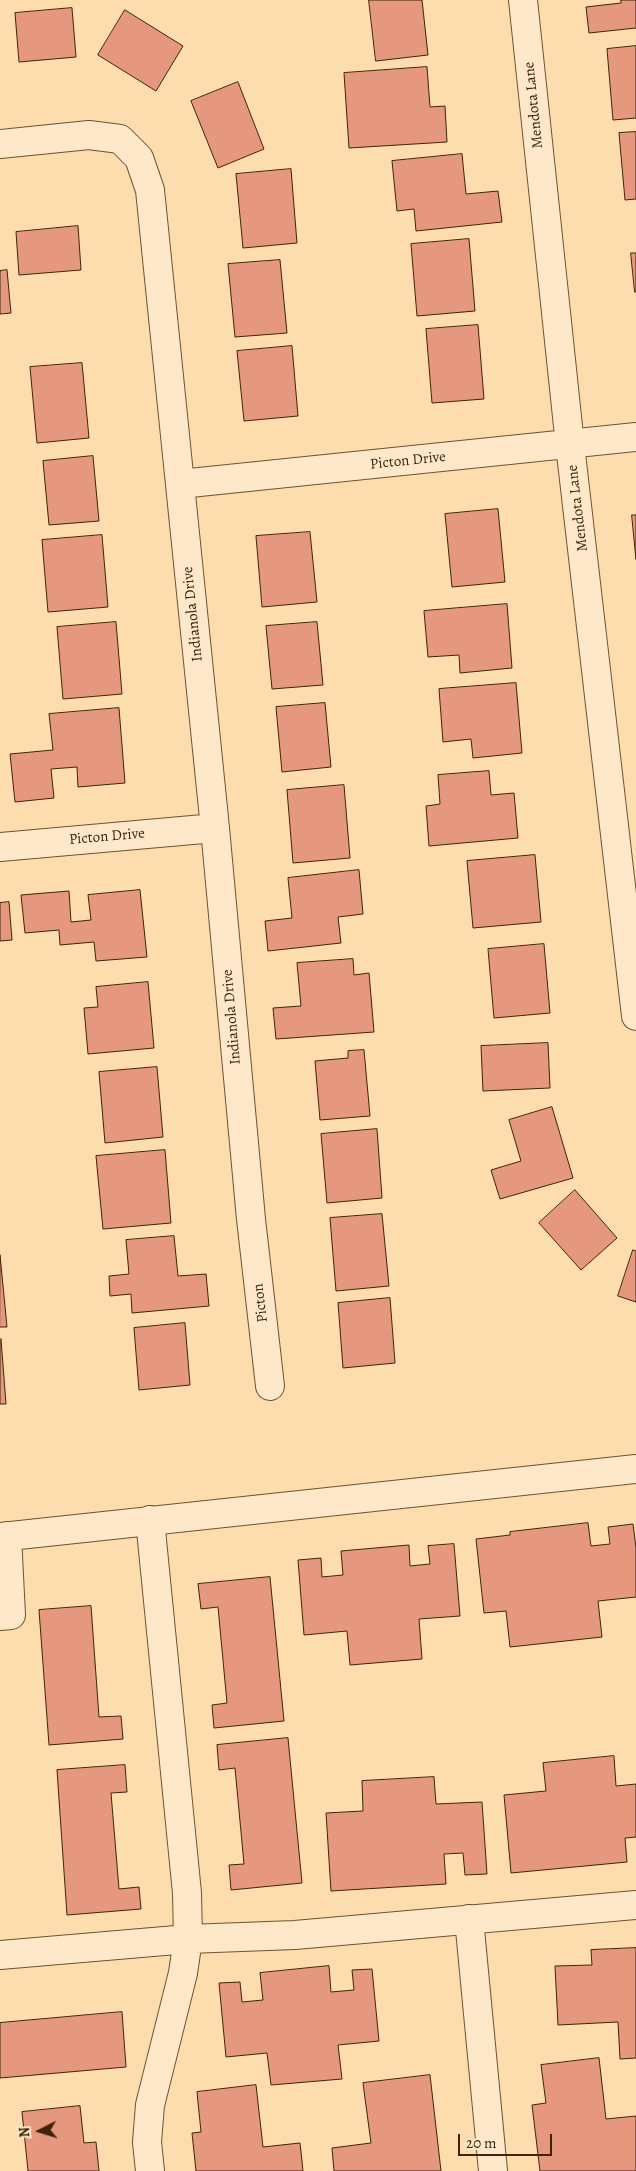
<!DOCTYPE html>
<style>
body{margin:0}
#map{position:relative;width:636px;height:2171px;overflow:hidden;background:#fddcae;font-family:Alegreya,serif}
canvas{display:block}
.north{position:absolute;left:15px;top:2106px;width:50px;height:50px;-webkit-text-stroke:4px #fee8ca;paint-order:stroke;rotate:265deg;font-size:14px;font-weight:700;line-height:20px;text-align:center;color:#3f2408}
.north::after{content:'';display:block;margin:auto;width:18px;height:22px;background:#3f2408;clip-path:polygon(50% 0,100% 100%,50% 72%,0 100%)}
.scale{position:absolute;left:458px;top:2134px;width:94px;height:22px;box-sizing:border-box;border:2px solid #3f2408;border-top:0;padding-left:6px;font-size:15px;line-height:18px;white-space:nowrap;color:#3f2408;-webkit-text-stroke:4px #fee8ca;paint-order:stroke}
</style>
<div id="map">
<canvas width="636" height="2171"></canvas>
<div class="north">N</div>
<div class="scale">20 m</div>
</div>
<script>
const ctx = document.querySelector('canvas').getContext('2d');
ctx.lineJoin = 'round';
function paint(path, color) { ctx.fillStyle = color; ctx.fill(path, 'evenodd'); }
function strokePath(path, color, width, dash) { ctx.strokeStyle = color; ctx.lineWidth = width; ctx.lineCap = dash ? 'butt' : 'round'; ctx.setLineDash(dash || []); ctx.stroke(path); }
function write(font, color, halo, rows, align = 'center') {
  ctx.font = font + ' Alegreya,serif'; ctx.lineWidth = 4; ctx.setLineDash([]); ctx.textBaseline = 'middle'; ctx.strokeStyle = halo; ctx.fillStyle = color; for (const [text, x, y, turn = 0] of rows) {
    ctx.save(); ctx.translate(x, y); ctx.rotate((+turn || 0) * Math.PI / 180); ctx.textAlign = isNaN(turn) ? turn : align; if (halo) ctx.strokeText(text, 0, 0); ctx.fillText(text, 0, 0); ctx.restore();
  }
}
const building = new Path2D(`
 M369,0H422L428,55L376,61Z
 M621,0H636V28L589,33L586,7L621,3Z
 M72,8L76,57L19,62L15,13Z
 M125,10L183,46L156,91L98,55Z
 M636,46V118L613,120L607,49Z
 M427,67L430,107L445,106L447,142L349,148L344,73Z
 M238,82L264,149L218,168L191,101Z
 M636,132V199L625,200L619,133Z
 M462,154L466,194L498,191L502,222L416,231L414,209L397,211L392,161Z
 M291,169L297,243L243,248L236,174Z
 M78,226L81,270L19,275L16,232Z
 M469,239L475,311L417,316L411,244Z
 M631,253H636V292H635Z
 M280,260L287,333L235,337L228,264Z
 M7,270L11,313L0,314V271Z
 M478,325L484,399L432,403L426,329Z
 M292,346L298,416L244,421L237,351Z
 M82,363L89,438L37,443L30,367Z
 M93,456L99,521L49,525L43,461Z
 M498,509L505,582L452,587L445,514Z
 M632,515H636V559Z
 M310,532L317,602L262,607L256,536Z
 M102,535L108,607L48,612L42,540Z
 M507,604L512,668L460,673L459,655L428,657L424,611Z
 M116,622L122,694L63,699L57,627Z
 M317,622L323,685L272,689L266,626Z
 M516,683L522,753L473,758L471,739L443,742L439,689Z
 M325,703L331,767L282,772L276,707Z
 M119,708L125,783L78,787L77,767L51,769L54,798L15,802L10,754L53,750L49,714Z
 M489,771L491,795L514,793L518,838L429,846L426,806L440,804L438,775Z
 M344,785L350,858L293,863L287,790Z
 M535,855L541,922L473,928L467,861Z
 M359,870L363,914L338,917L341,943L268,951L265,921L292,918L288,878Z
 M140,890L147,957L96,961L94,942L60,945L59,930L25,933L21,895L69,891L71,922L91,920L88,895Z
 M9,902L12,940L0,941V903Z
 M544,944L550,1013L494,1018L488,949Z
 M353,959L354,975L369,973L374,1032L276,1039L273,1008L301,1006L297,963Z
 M148,982L154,1048L88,1054L84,1008L98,1007L96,987Z
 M548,1043L550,1088L483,1091L481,1046Z
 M364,1050L370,1116L320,1120L315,1061L348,1058V1051Z
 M157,1067L163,1137L105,1143L99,1072Z
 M552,1107L573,1178L500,1199L491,1170L521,1161L509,1120Z
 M377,1129L382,1198L327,1203L321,1134Z
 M165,1150L171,1223L103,1229L96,1156Z
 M575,1190L617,1238L581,1270L539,1223Z
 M382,1214L389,1286L336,1291L330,1218Z
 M174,1236L178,1276L206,1274L209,1306L132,1313L131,1294L110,1296L109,1276L129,1274L126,1240Z
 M633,1250L636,1251V1302L618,1296Z
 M0,1255L7,1327H0Z
 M390,1298L395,1363L343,1368L338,1303Z
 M185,1323L190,1385L139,1390L134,1328Z
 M1,1339L6,1404H0V1340Z
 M588,1523L591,1546L610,1544L608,1527L633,1524L636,1548V1597L598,1601L602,1637L510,1647L506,1611L484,1613L476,1539L510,1535V1532Z
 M454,1544L460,1616L419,1619L422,1659L350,1665L347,1631L304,1635L298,1560L321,1558L322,1577L343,1575L341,1551L409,1545L410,1566L430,1564L428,1546Z
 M270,1577L284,1721L214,1728L212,1705L227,1703L218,1607L201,1609L198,1584Z
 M91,1606L99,1717L121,1716L123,1739L49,1745L39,1610Z
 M288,1738L302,1883L231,1890L229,1865L244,1864L235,1768L219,1770L217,1745Z
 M614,1756L616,1786L636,1784V1837L625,1838L627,1862L511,1873L504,1795L546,1791L543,1763Z
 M125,1765L127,1792L111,1793L119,1889L139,1887L141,1909L67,1915L57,1770Z
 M434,1777L436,1804L482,1802L487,1874L465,1875L463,1853L444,1854L446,1884L331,1891L326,1813L363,1811L362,1781Z
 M636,1948V2058L620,2059L618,2022L558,2025L555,1966L592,1965L591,1950Z
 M329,1966L331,1992L354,1990L352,1970L372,1969L379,2041L338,2045L342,2079L271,2085L267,2053L226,2057L219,1983L240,1982L242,2002L263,2000L260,1973Z
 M122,2012L126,2067L0,2078V2023Z
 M599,2058L606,2119L636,2116V2171H540L532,2105L546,2103L541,2065Z
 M430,2075L441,2171H334L332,2148L371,2143L363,2083Z
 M256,2085L263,2147L300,2143L303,2171H196L192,2133L201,2132L197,2092Z
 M80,2106L84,2143L96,2142L99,2171H28L22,2112Z`);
paint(building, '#e6987e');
strokePath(building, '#3f2408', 1);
const minor = new Path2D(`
 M523,0L570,445L636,1016
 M0,144L89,135L120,139L139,158L150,190L215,828L251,1219L270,1386
 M180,484L636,437
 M0,847L215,828
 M0,1537L636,1469
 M0,1616L11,1615L7,1536
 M469,1919L493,2171
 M0,1955L188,1939L295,1935L636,1905
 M150,2171L147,2142L150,2105L183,1973L188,1939L187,1893L150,1520`);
strokePath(minor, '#6e5232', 30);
strokePath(minor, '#fee8ca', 28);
write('15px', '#3f2408', '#fee8ca', [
 ["Mendota Lane",534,105,-96],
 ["Picton Drive",408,461,-6],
 ["Mendota Lane",578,508,-97],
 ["Indianola Drive",193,614,-96],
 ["Picton Drive",107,837,-5],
 ["Indianola Drive",232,1017,-95],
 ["Picton",261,1303,-97]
]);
</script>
